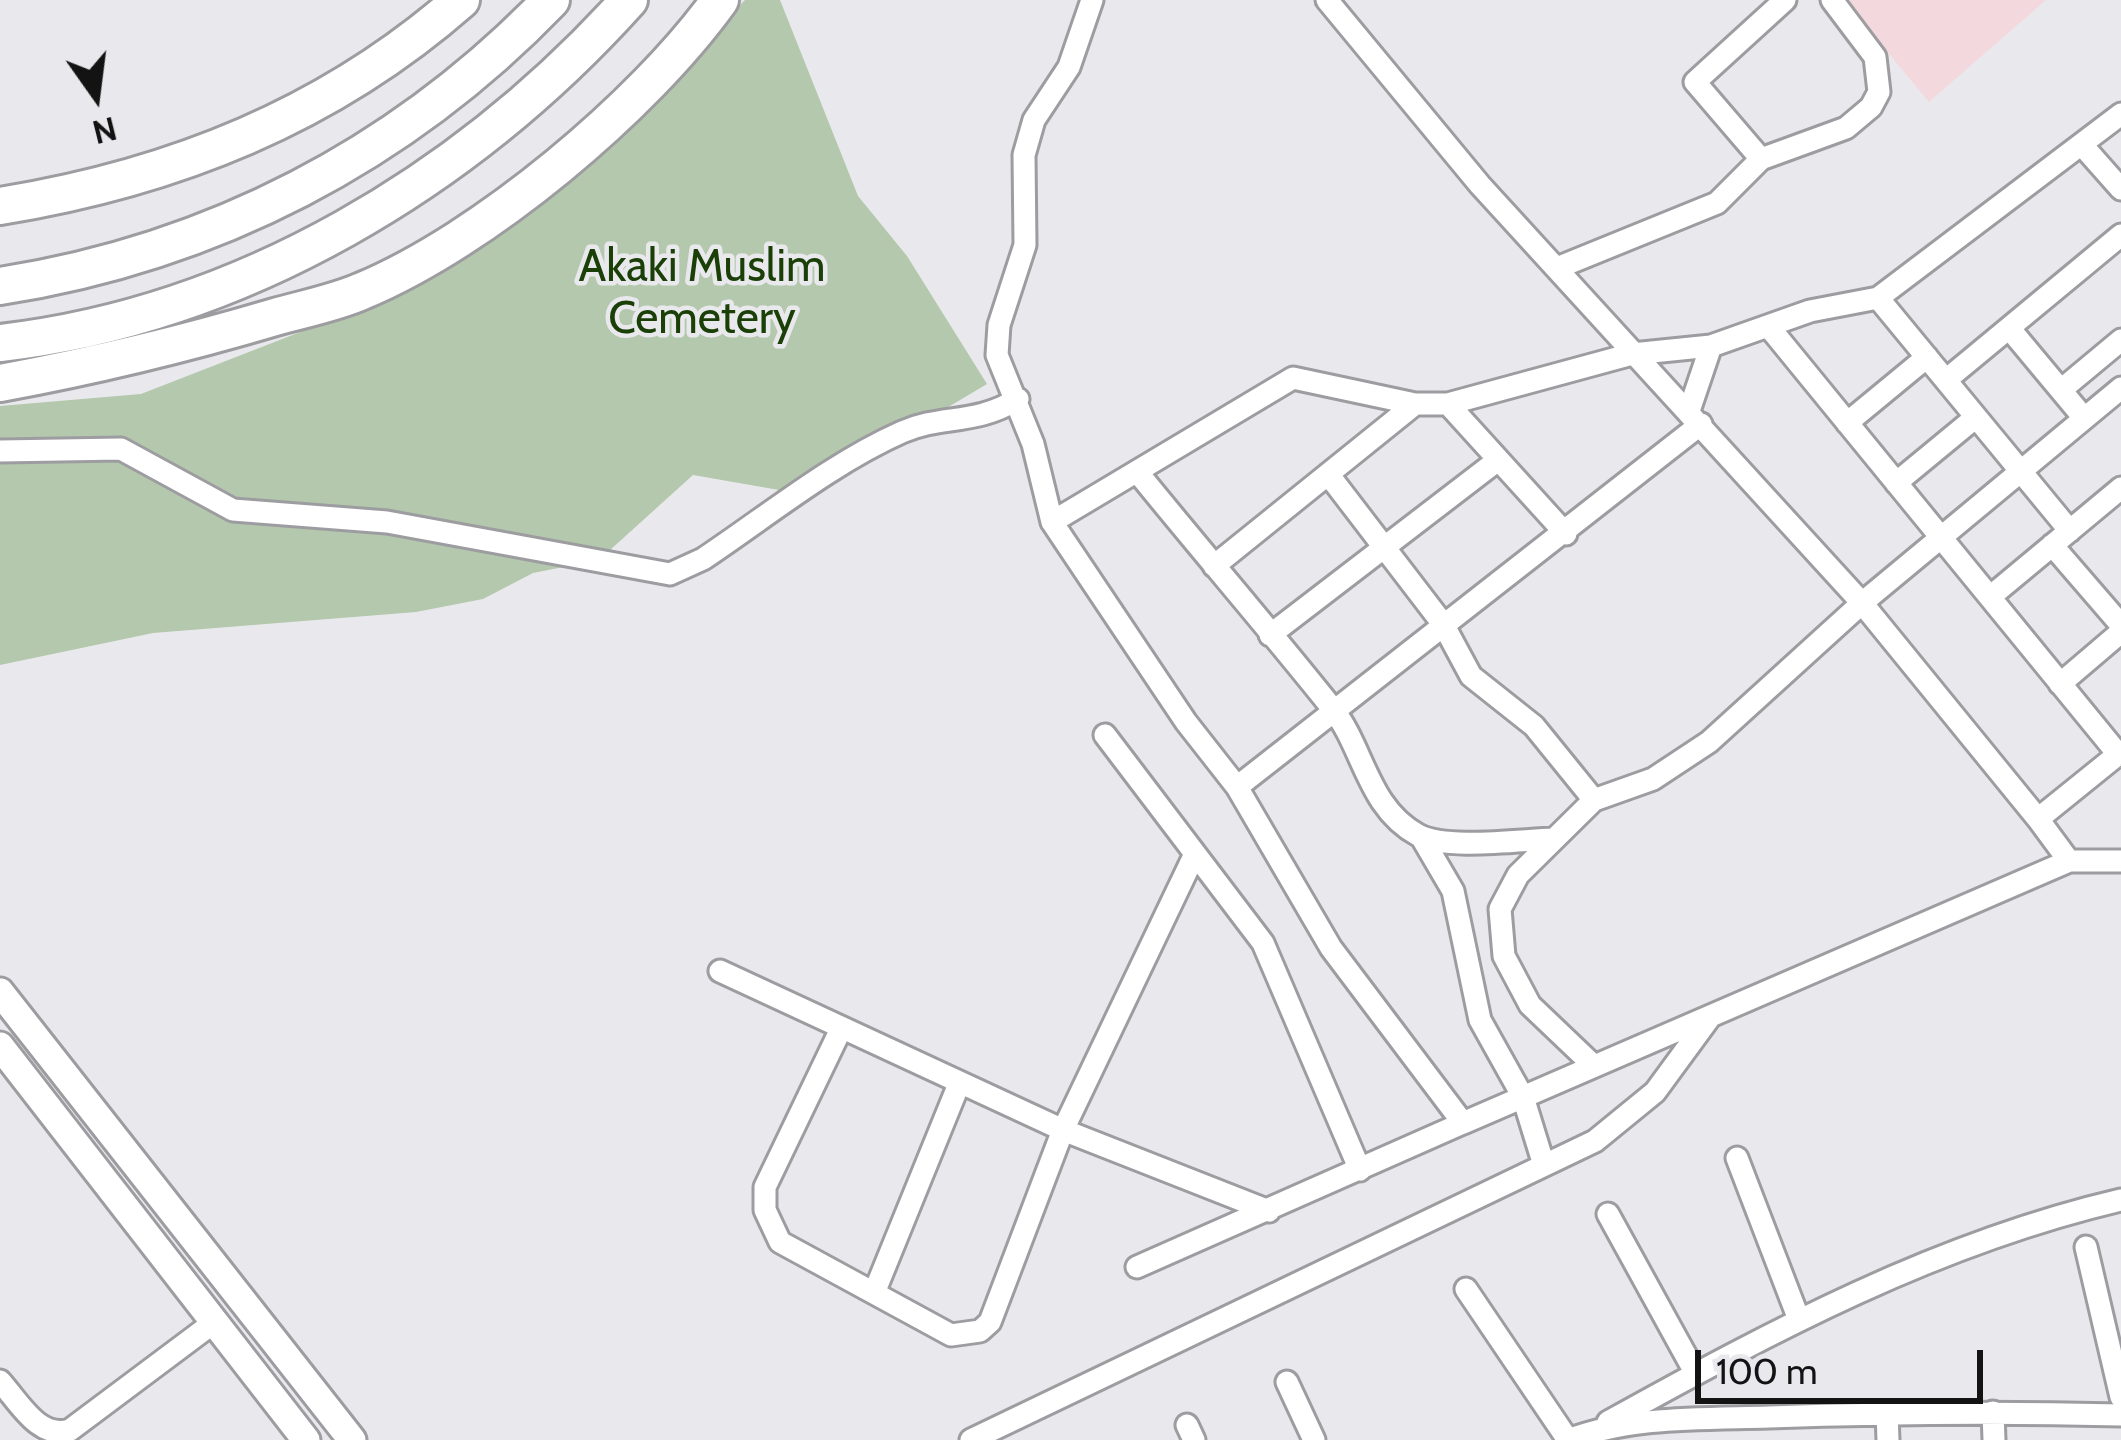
<!DOCTYPE html>
<style>
body{margin:0}
#map{position:relative;width:2121px;height:1440px;overflow:hidden;background:#e9e9ed;font-family:Cabin,sans-serif}
canvas{display:block}
.north{position:absolute;left:36px;top:36px;width:120px;height:120px;-webkit-text-stroke:9px #e9e9ed;paint-order:stroke;rotate:166deg;font-size:33px;font-weight:700;line-height:48px;text-align:center;color:#131314}
.north::after{content:'';display:block;margin:auto;width:42px;height:54px;background:#131314;clip-path:polygon(50% 0,100% 100%,50% 72%,0 100%)}
.scale{position:absolute;left:1695px;top:1350px;width:288px;height:54px;box-sizing:border-box;border:6px solid #131314;border-top:0;padding-left:15px;font-size:36px;line-height:42px;white-space:nowrap;color:#131314;-webkit-text-stroke:9px #e9e9ed;paint-order:stroke}
</style>
<div id="map">
<canvas width="2121" height="1440"></canvas>
<div class="north">N</div>
<div class="scale">100 m</div>
</div>
<script>
const ctx = document.querySelector('canvas').getContext('2d');
ctx.lineJoin = 'round';
function paint(path, color) { ctx.fillStyle = color; ctx.fill(path, 'evenodd'); }
function strokePath(path, color, width, dash) { ctx.strokeStyle = color; ctx.lineWidth = width; ctx.lineCap = dash ? 'butt' : 'round'; ctx.setLineDash(dash || []); ctx.stroke(path); }
function write(font, color, halo, rows, align = 'center') {
  ctx.font = font + ' Cabin,sans-serif'; ctx.lineWidth = 9; ctx.setLineDash([]); ctx.textBaseline = 'middle'; ctx.strokeStyle = halo; ctx.fillStyle = color; for (const [text, x, y, turn = 0] of rows) {
    ctx.save(); ctx.translate(x, y); ctx.rotate((+turn || 0) * Math.PI / 180); ctx.textAlign = isNaN(turn) ? turn : align; if (halo) ctx.strokeText(text, 0, 0); ctx.fillText(text, 0, 0); ctx.restore();
  }
}
paint(new Path2D(`
 M1844,0H2046L1929,102Z`), '#f3d8de');
paint(new Path2D(`
 M745,0H780L858,196L907,256L987,384L802,494L693,475L599,560L533,573L483,599L416,612L153,633L0,665V406L141,394L385,299L528,214Z`), '#b3c8ac');
const minor = new Path2D(`
 M1092,0L1069,67L1034,120L1024,155L1025,245L999,325L997,355L1033,444L1052,522L1186,722L1237,787L1331,948L1463,1123L2069,861H2121
 M1327,0L1480,185L1862,603L2038,819L2121,752
 M2082,145L2121,189
 M1761,159L1695,82L1785,0
 M1557,268L1717,203L1761,159L1846,128L1871,107L1879,92L1875,57L1832,0
 M1878,298L2070,531
 M1769,327L2118,754
 M2009,328L2084,418
 M1946,380L2121,235
 M2061,390L2121,340
 M1448,404L1566,534
 M1689,411L1711,346
 M1847,423L1927,357
 M0,451L121,449L233,510L387,522L670,574L703,559C766,517 832,463 902,432C943,414 973,426 1018,399
 M1139,474C1203,553 1269,629 1332,708C1364,748 1367,807 1418,835C1446,850 1520,840 1554,839
 M1328,474L1443,624L1471,676L1534,726L1594,800
 M1896,483L1976,417
 M1052,522L1293,378L1415,404H1448L1632,354L1711,346L1810,311L1878,298L2121,114
 M2052,545L2121,625
 M1214,566L1415,404
 M1990,597L2121,488
 M1270,635L1498,460
 M2060,684L2121,632
 M1105,735L1263,943L1360,1170
 M1237,787L1701,424
 M2038,819L2069,861
 M1422,838L1453,891L1480,1020L1523,1097L1543,1162
 M720,971L1063,1130L1269,1211
 M840,1031L765,1187V1210L780,1242L951,1335L980,1331L990,1322L1063,1130L1193,858
 M1594,1066L1530,1005L1504,956L1500,909L1518,875L1594,800L1653,779L1709,742L1862,603L2121,388
 M1737,1158L1798,1317
 M1608,1214L1696,1374
 M2086,1247L2121,1397
 M1137,1267L1463,1123
 M1466,1289L1568,1440C1631,1416 1702,1419 1769,1417C1887,1413 2003,1412 2121,1415
 M874,1293L959,1084
 M0,1381C19,1402 39,1440 70,1430L213,1323
 M1287,1382L1314,1440
 M1993,1412L1994,1440
 M1887,1413L1888,1440
 M1608,1422C1772,1331 1937,1243 2121,1200
 M1187,1425L1194,1440
 M971,1440L1595,1141L1655,1092L1710,1017`);
const tertiary = new Path2D(`
 M0,992L352,1440
 M0,1046L306,1440`);
const trunk = new Path2D(`
 M0,206C173,178 329,116 461,0
 M0,286C212,253 402,155 551,0
 M0,343C243,315 467,180 629,0
 M0,383C93,366 184,344 275,317C303,309 335,303 362,291C484,240 643,107 720,0`);
strokePath(minor, '#9d9da1', 27);
strokePath(tertiary, '#9d9da1', 33);
strokePath(trunk, '#9d9da1', 42);
strokePath(minor, '#fff', 21);
strokePath(tertiary, '#fff', 27);
strokePath(trunk, '#fff', 36);
write('45px', '#1a4007', '#e9e9ed', [
 ["Akaki Muslim",702,268],
 ["Cemetery",702,320]
]);
</script>
